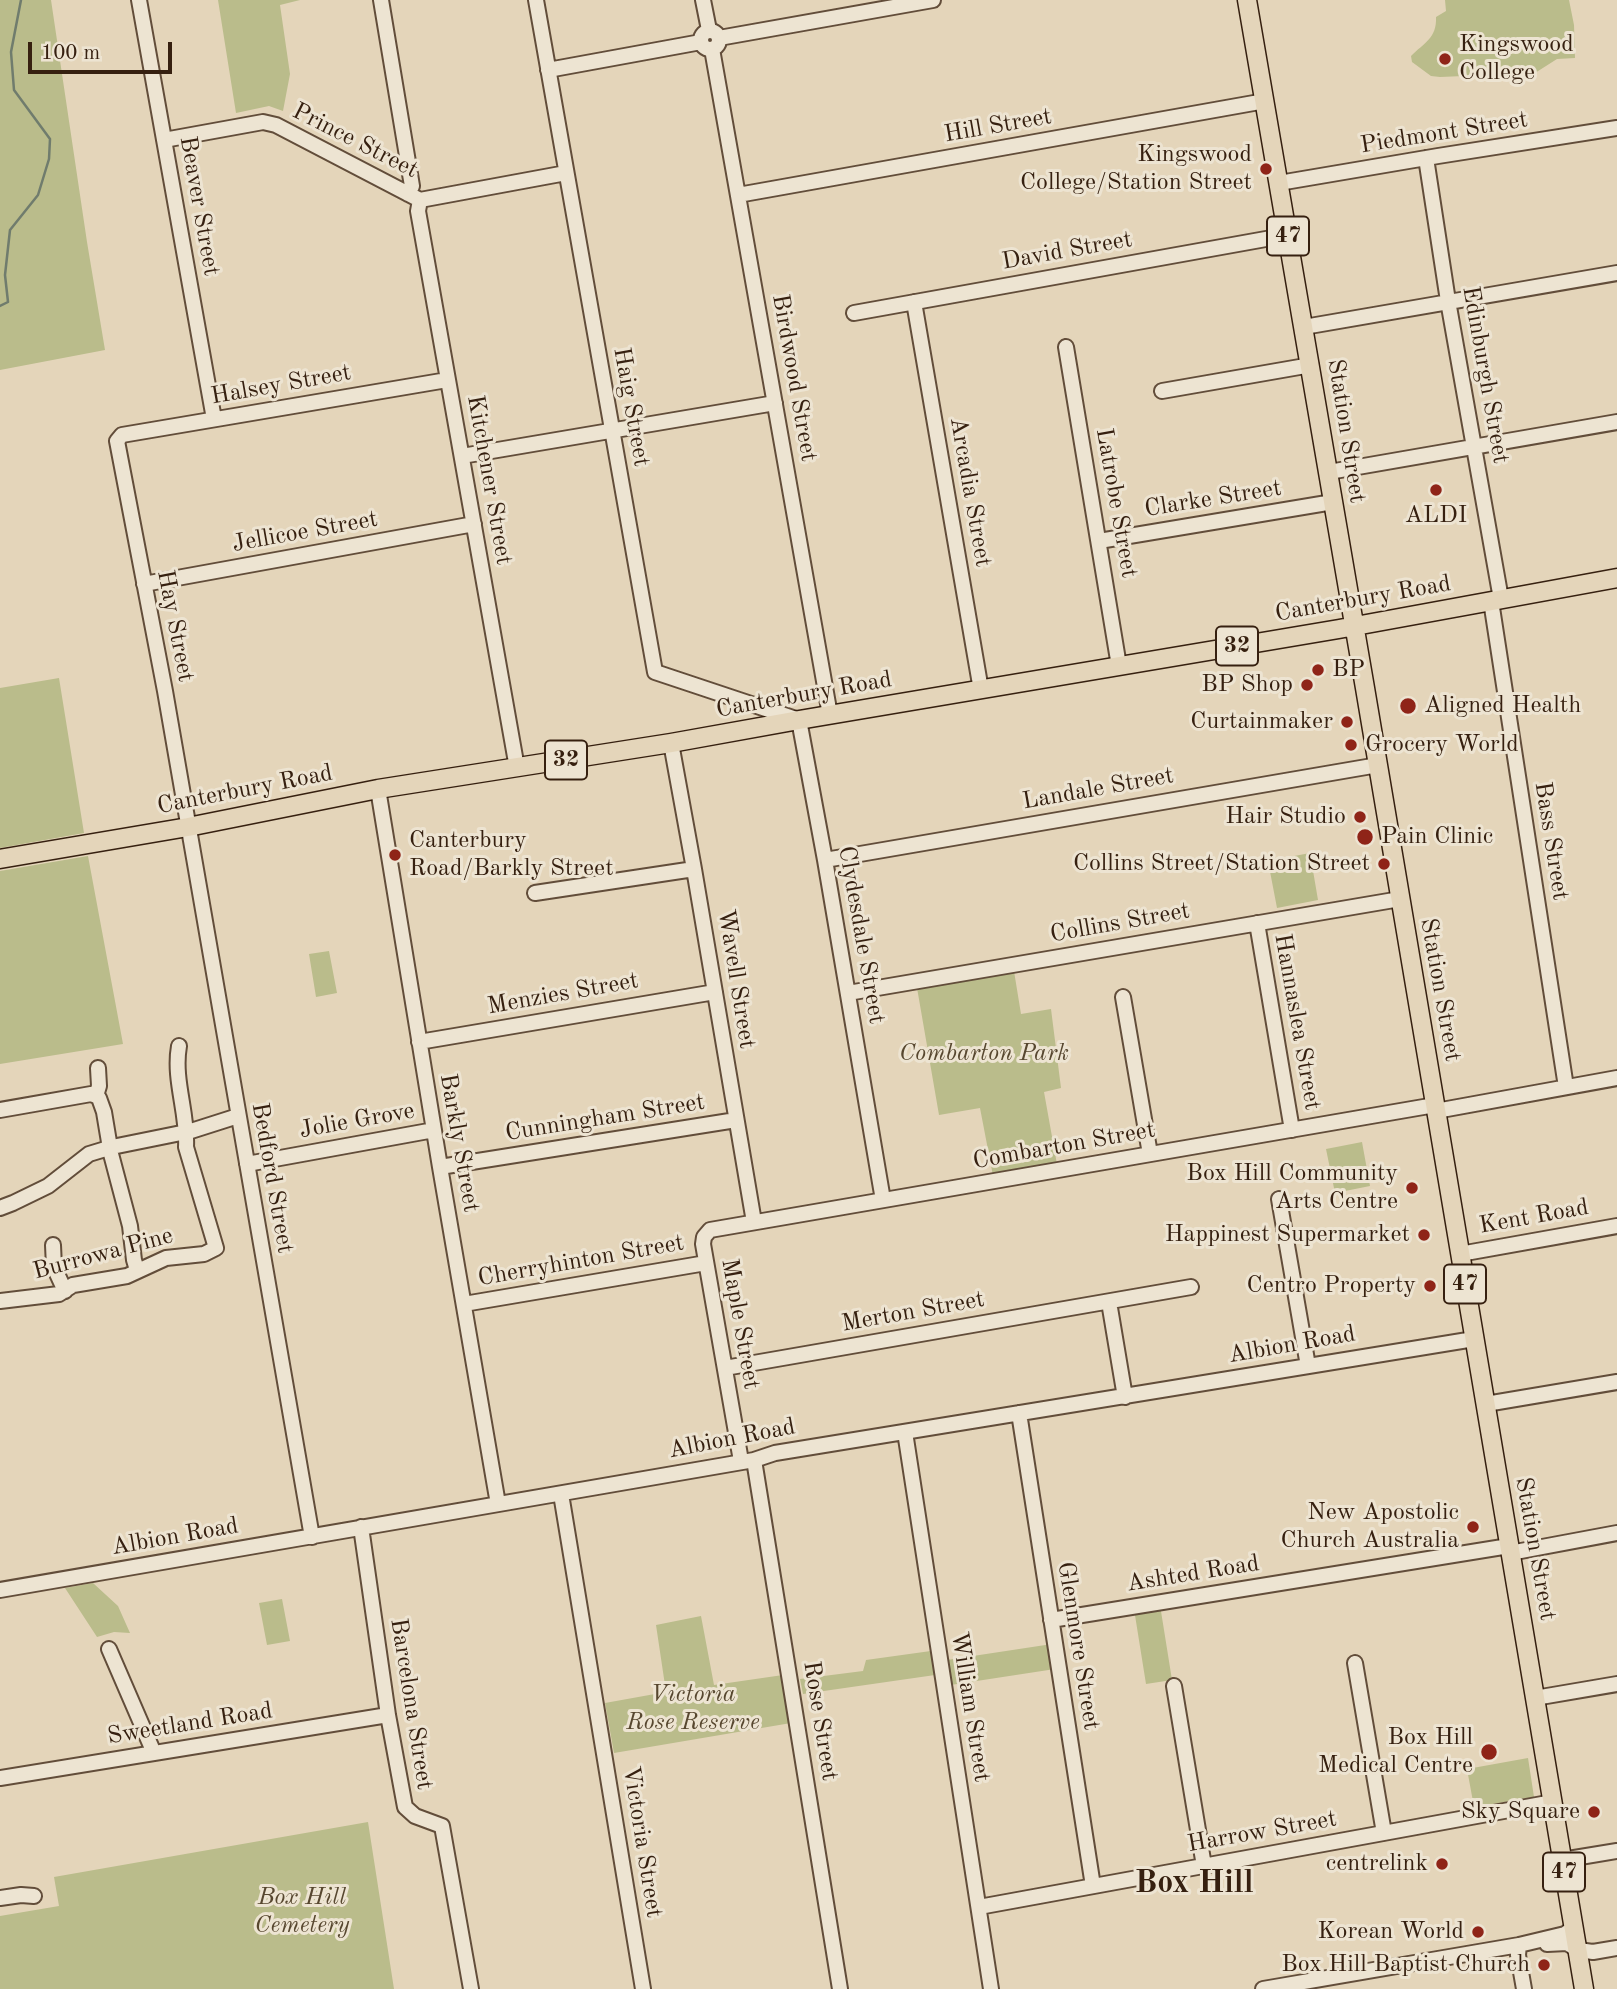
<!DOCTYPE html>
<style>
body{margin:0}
#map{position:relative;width:1617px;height:1989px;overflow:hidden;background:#e4d5ba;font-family:"Old Standard TT",serif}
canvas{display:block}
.scale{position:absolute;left:28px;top:42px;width:144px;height:32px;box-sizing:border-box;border:4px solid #362010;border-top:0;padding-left:9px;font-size:21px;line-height:24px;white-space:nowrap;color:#362010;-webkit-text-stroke:5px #ede4d2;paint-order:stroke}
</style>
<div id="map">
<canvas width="1617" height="1989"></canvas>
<div class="scale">100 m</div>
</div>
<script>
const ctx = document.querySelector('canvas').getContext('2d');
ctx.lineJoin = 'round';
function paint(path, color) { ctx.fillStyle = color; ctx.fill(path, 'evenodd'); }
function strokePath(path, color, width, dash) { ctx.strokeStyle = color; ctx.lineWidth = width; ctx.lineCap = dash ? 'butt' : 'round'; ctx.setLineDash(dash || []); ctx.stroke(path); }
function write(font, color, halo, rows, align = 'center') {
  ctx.font = font + ' "Old Standard TT",serif'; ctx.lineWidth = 6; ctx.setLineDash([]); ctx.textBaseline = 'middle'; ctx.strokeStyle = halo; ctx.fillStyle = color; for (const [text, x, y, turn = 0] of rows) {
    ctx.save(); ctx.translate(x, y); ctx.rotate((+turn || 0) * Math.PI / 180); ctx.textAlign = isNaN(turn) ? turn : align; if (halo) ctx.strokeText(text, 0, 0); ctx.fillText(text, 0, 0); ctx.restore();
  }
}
paint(new Path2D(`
 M0,0H51L87,242L105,350L0,370Z
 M218,0H300L280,5L290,74L283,111L269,106L236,113Z
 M1445,0H1569L1574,25L1575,58L1557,59L1535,73L1440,77L1431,76L1412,62L1411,56C1424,43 1437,38 1436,17L1446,11Z
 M59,678L84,833L0,848V688Z
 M1310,853L1318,900L1277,908L1268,861Z
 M88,856L123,1044L0,1064V871Z
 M329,951L337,993L316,997L309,954Z
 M1013,965L1021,1014L1051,1009L1061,1088L1044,1092L1058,1170L994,1181L980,1108L939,1115L916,982Z
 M1362,1142L1370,1186L1335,1193L1326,1149Z
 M93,1583L118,1606L130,1633L114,1632L97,1637L65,1588Z
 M282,1599L290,1641L267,1645L259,1603Z
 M1160,1605L1172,1680L1146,1684L1134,1609Z
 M701,1616L714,1685L783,1675L791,1723L614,1753L605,1703L666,1692L656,1625Z
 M1052,1644L1055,1669L944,1686L942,1674L803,1694L800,1679L863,1671L866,1660L938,1650L940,1661Z
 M1528,1758L1534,1797L1474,1807L1467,1769Z
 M368,1822L394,1989H0V1916L59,1906L54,1877Z`), '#babc8b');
strokePath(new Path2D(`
 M0,306L8,302L5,275L10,230L38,195L49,159L50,139L14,90L11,52L21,0`), '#707c6d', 2.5);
const minor = new Path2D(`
 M139,0L214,419
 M381,0L412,186L408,194
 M536,0L655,672L799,720L825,860L883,1200
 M703,0L709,30
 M701 40a9 9 0 1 1 18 0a9 9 0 1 1-18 0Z
 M719,38L933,0
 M712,49L830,715
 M548,70L701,42
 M164,140L263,122L276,125L420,200L566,173
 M1426,158L1448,301L1501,599
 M1279,183L1438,156L1617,128
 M738,195L1265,101
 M420,200L418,211L517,768
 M914,302L981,690
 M854,313L1288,235
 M1304,327L1617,273
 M1066,347L1119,666
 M1162,391L1311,365
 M462,456L775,403
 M1329,472L1617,422
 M1099,541L1333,502
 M144,584L474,524
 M1491,601L1566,1087
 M671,743L694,869L754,1222
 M378,789L440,1167L498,1504
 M825,860L1378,765
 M535,893L694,869
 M1257,923L1292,1130
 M848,993L1400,899
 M1123,997L1150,1154
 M419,1042L715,992
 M98,1068L99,1086L96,1096L99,1098L104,1112L111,1154L130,1226L134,1260L137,1270
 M0,1110L91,1094L96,1096
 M1436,1111L1617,1078
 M247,1164L434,1130
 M440,1167L736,1120
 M1279,1199L1308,1366
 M0,1208L13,1203L48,1186L89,1154L112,1147L191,1131L238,1116
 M53,1245L54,1267L65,1291
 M1460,1254L1617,1226
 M0,1301L59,1294L73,1285L127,1276L166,1258L204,1254L216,1248L186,1147C188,1113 173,1080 179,1046
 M1109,1302L1125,1397
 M464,1304L706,1263
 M725,1368L1191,1287
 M1486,1404L1617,1382
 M1019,1413L1093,1886
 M905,1432L991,1989
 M754,1460L840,1989
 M741,1461L703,1244L704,1237L710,1230L1435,1105
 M561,1494L643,1989
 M361,1527L388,1715L405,1807L415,1816L442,1826L471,1989
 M312,1537L165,691L117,441L122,435L447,380
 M1510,1553L1617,1533
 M0,1590L754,1460L775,1453L1474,1339
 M1051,1620L1509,1546
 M109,1649L154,1753
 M1355,1663L1384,1833
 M1174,1686L1204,1866
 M1535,1698L1617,1684
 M0,1778L388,1715
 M1562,1860L1617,1851
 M0,1898L21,1895L34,1896
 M979,1907L1553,1802
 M1547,1944L1567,1943L1578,1950L1593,1952L1617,1948
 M1519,1945L1518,1955L1524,1989
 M1263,1989L1519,1945L1565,1934L1574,1927`);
const major = new Path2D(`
 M1247,0L1365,688L1584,1989
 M0,859L188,827L378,789L671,743L799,720L1339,629L1617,578`);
strokePath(minor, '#624d3a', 18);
strokePath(major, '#362010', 21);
strokePath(minor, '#ede4d2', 14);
strokePath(major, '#e4d5ba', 18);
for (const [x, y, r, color] of [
 [1445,59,7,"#8f2418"],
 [1266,169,7,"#8f2418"],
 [1436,490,7,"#8f2418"],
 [1318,670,7,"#8f2418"],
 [1307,685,7,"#8f2418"],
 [1408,706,9,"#8f2418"],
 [1347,722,7,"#8f2418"],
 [1351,745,7,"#8f2418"],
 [1360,817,7,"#8f2418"],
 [1365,837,9,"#8f2418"],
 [395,855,7,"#8f2418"],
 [1384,864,7,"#8f2418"],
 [1412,1188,7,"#8f2418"],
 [1424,1235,7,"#8f2418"],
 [1430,1286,7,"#8f2418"],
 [1473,1527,7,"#8f2418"],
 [1489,1752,9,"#8f2418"],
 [1594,1812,7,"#8f2418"],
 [1442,1864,7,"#8f2418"],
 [1478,1932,7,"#8f2418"],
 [1544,1965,7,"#8f2418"]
]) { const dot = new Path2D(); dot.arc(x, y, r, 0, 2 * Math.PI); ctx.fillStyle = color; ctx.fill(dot); strokePath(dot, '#ede4d2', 2.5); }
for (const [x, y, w] of [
 [1288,236,42],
 [1237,646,42],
 [566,760,42],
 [1465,1284,42],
 [1564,1872,42]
]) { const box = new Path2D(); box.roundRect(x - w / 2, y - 19.5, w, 39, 5); ctx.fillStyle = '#ede4d2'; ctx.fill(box); strokePath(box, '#362010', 2); }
write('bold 23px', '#362010', null, [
 ["47",1288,236],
 ["32",1237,646],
 ["32",566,760],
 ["47",1465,1284],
 ["47",1564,1872]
]);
write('24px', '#362010', '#ede4d2', [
 ["Kingswood",1459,45,"left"],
 ["College",1459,73,"left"],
 ["Kingswood",1252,155],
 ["College/Station Street",1252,183],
 ["ALDI",1436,516,"center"],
 ["BP",1332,670,"left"],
 ["BP Shop",1293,685],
 ["Aligned Health",1424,706,"left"],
 ["Curtainmaker",1333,722],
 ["Grocery World",1365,745,"left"],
 ["Hair Studio",1346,817],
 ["Pain Clinic",1381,837,"left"],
 ["Canterbury",409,841,"left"],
 ["Road/Barkly Street",409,869,"left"],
 ["Collins Street/Station Street",1370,864],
 ["Box Hill Community",1398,1174],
 ["Arts Centre",1398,1202],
 ["Happinest Supermarket",1410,1235],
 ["Centro Property",1416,1286],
 ["New Apostolic",1459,1513],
 ["Church Australia",1459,1541],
 ["Box Hill",1473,1738],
 ["Medical Centre",1473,1766],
 ["Sky Square",1580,1812],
 ["centrelink",1428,1864],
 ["Korean World",1464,1932],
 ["Box Hill Baptist Church",1530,1965]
], 'right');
write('24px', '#362010', '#ede4d2', [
 ["Hill Street",998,126,-10],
 ["Piedmont Street",1444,133,-9],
 ["Prince Street",355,141,27],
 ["Beaver Street",199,206,80],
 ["David Street",1067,251,-10],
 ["Edinburgh Street",1485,375,80],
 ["Birdwood Street",794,378,80],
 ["Halsey Street",281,385,-10],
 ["Haig Street",631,407,80],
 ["Station Street",1346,431,81],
 ["Kitchener Street",489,480,80],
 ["Arcadia Street",970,492,80],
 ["Clarke Street",1213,499,-9],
 ["Latrobe Street",1116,503,80],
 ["Jellicoe Street",305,532,-10],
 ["Canterbury Road",1363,599,-10],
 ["Hay Street",175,626,79],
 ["Canterbury Road",804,695,-10],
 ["Landale Street",1098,789,-10],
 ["Canterbury Road",245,790,-11],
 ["Bass Street",1551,841,81],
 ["Collins Street",1120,923,-10],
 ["Clydesdale Street",861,935,80],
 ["Wavell Street",736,979,81],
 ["Station Street",1440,990,80],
 ["Menzies Street",563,994,-10],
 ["Hannaslea Street",1297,1022,80],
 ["Cunningham Street",605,1118,-9],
 ["Jolie Grove",357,1121,-10],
 ["Barkly Street",459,1143,80],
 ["Combarton Street",1064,1146,-10],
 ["Bedford Street",272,1178,80],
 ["Kent Road",1534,1217,-10],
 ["Burrowa Pine",103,1254,-15],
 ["Cherryhinton Street",581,1261,-10],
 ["Merton Street",913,1312,-10],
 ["Maple Street",740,1324,80],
 ["Albion Road",1292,1345,-10],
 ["Albion Road",732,1439,-11],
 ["Albion Road",175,1537,-10],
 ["Station Street",1535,1549,80],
 ["Ashted Road",1193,1574,-9],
 ["Glenmore Street",1078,1646,81],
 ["Barcelona Street",411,1704,81],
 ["William Street",970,1707,81],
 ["Rose Street",820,1721,81],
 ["Sweetland Road",190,1724,-9],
 ["Harrow Street",1262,1832,-10],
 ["Victoria Street",642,1842,81]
]);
write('italic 24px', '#57472f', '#ede4d2', [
 ["Combarton Park",984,1054],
 ["Victoria",693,1695],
 ["Rose Reserve",693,1723],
 ["Box Hill",302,1898],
 ["Cemetery",302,1926]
]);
write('bold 32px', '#362010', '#ede4d2', [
 ["Box Hill",1194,1884]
]);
</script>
